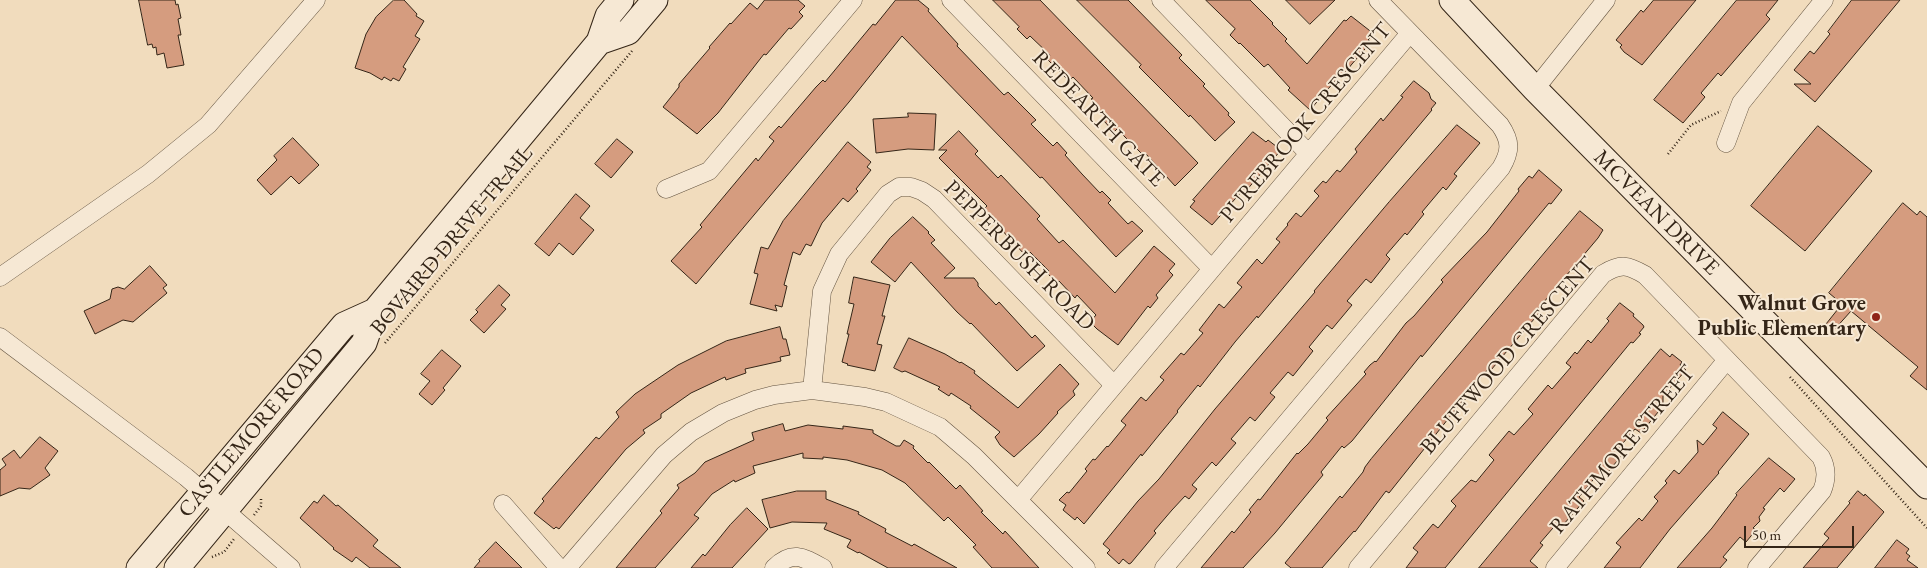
<!DOCTYPE html>
<style>
body{margin:0}
#map{position:relative;width:1927px;height:568px;overflow:hidden;background:#f1dcbd;font-family:"EB Garamond",serif}
canvas{display:block}
.scale{position:absolute;left:1744px;top:526px;width:110px;height:22px;box-sizing:border-box;border:2px solid #342517;border-top:0;padding-left:6px;font-size:15px;line-height:18px;white-space:nowrap;color:#342517;-webkit-text-stroke:4px #f6e8d4;paint-order:stroke}
</style>
<div id="map">
<canvas width="1927" height="568"></canvas>
<div class="scale">50 m</div>
</div>
<script>
const ctx = document.querySelector('canvas').getContext('2d');
ctx.lineJoin = 'round';
function paint(path, color) { ctx.fillStyle = color; ctx.fill(path, 'evenodd'); }
function strokePath(path, color, width, dash) { ctx.strokeStyle = color; ctx.lineWidth = width; ctx.lineCap = dash ? 'butt' : 'round'; ctx.setLineDash(dash || []); ctx.stroke(path); }
function write(font, color, halo, rows, align = 'center') {
  ctx.font = font + ' "EB Garamond",serif'; ctx.lineWidth = 4; ctx.setLineDash([]); ctx.textBaseline = 'middle'; ctx.strokeStyle = halo; ctx.fillStyle = color; for (const [text, x, y, turn = 0] of rows) {
    ctx.save(); ctx.translate(x, y); ctx.rotate((+turn || 0) * Math.PI / 180); ctx.textAlign = isNaN(turn) ? turn : align; if (halo) ctx.strokeText(text, 0, 0); ctx.fillText(text, 0, 0); ctx.restore();
  }
}
const building = new Path2D(`
 M139,0H175L176,5L178,4L181,18L178,19L181,35H178L184,65L167,68L164,53L157,55L156,47L153,48L152,44L148,45Z
 M394,0H404L417,14L416,16L424,21L415,36L420,39L403,67L406,69L399,81L393,78L391,81L384,77L382,80L370,73L355,68L366,34L376,17Z
 M765,0H798L805,6L799,12L803,16L791,29L789,28L766,55L764,54L718,113L697,134L663,107L679,87V84L710,48L709,47L730,23L731,24L750,3L757,9Z
 M896,0H918L929,9L928,11L958,44L957,46L1004,95L1008,92L1036,120L1031,124L1053,146L1057,142L1067,153L1065,155L1082,174L1100,193L1102,191L1111,200L1108,203L1128,224L1132,221L1143,231L1116,257L1042,177L1040,178L902,36L849,102L696,284L671,261L702,227L700,225L756,158L758,161L774,141L769,137L779,126L781,128L816,87L823,80L825,82L873,24L875,25Z
 M993,0H1040L1198,163L1175,186L1146,154L1144,156L1117,129L1114,132L1104,121L1107,119L1093,103L1095,102L1091,99L1093,98L1073,77L1069,81L1047,59L1050,55L1030,36L1027,39L1017,29L1019,27Z
 M1077,0H1128L1182,55L1179,58L1205,84L1203,86L1229,113L1228,115L1235,122L1215,141L1190,115L1189,117L1139,67L1141,65Z
 M1206,0H1250L1273,23L1272,24L1287,39L1285,41L1307,64L1344,20L1346,21L1351,16L1374,34L1368,40L1371,42L1352,64L1343,75L1341,74L1310,110L1288,90L1290,88L1268,64L1264,67L1240,43L1239,44L1230,35L1235,29Z
 M1286,0H1335L1310,24Z
 M1654,0H1696L1642,65L1624,52L1620,47L1622,45L1616,40L1641,10L1643,12Z
 M1737,0H1778L1766,15L1770,19L1721,76L1718,73L1701,93L1705,97L1683,123L1654,100Z
 M1852,0H1900L1815,102L1794,84H1811L1794,70L1810,51L1814,54L1830,34L1828,32Z
 M1414,81L1429,93L1431,99L1436,103L1431,109L1432,110L1258,318L1257,316L1235,342L1200,387L1198,385L1177,411L1178,412L1159,435L1142,456L1141,454L1084,524L1077,517L1075,520L1063,510L1066,505L1059,500L1067,492L1069,493L1087,471L1085,469L1093,459L1095,460L1107,446L1108,447L1126,425L1121,421L1141,397L1146,401L1164,380L1160,377L1181,353L1184,355L1203,333L1199,330L1219,304L1224,308L1242,287L1237,283L1257,259L1262,264L1280,242L1276,239L1288,225L1287,224L1296,213L1301,217L1319,196L1314,191L1323,181L1326,183L1337,170L1340,172L1357,152L1355,149L1381,118L1383,121L1403,97L1401,96Z
 M908,113L936,114L934,150L908,149L876,153L873,119L908,117Z
 M1457,125L1480,143L1454,174L1457,176L1446,190L1443,187L1422,212L1424,214L1407,235L1405,233L1386,255L1390,259L1371,283L1366,279L1347,301L1352,305L1332,329L1327,325L1309,347L1313,351L1293,376L1288,372L1270,393L1275,397L1255,421L1250,417L1231,439L1236,443L1216,466L1212,462L1192,485L1197,489L1189,499L1185,496L1172,510L1154,531L1156,533L1131,563L1129,564L1123,559L1119,564L1107,553L1110,550L1103,544L1138,501L1159,479L1215,409L1315,292L1314,291L1389,202Z
 M1818,126L1872,171L1805,251L1751,206Z
 M959,131L978,151L975,154L998,178L1001,175L1040,216L1037,219L1059,243L1063,240L1115,293L1154,246L1175,264L1169,271L1173,275L1156,295L1158,298L1150,308L1148,306L1118,345L1097,329L1090,322L1096,315L1077,295L1075,298L1059,281L1057,283L1047,273L1049,271L1030,252L1026,256L983,210L987,206L939,158L947,150H939Z
 M1253,132L1266,142L1268,140L1281,150L1245,192L1243,190L1212,225L1190,207L1195,201L1193,200Z
 M293,138L319,165L299,184L291,176L271,195L257,180L277,160L274,156Z
 M617,139L633,152L611,178L595,164Z
 M848,142L871,162L867,167L871,170L856,189L858,191L848,202L843,198L822,223L811,246L806,244L800,255L793,252L784,285L787,286L782,307L775,305L777,311L750,304L758,274L754,273L761,247L768,249L783,221Z
 M1539,170L1562,190L1551,204L1549,203L1422,357L1421,355L1352,441L1344,448L1342,446L1321,472L1323,475L1275,533L1243,568H1201L1232,531L1234,533L1251,512L1249,510L1258,499L1260,500L1297,453L1298,454L1308,444L1328,420L1326,418L1366,374L1364,372L1370,365L1375,361L1376,362L1406,323L1414,316L1443,282L1441,280L1487,232L1519,191L1518,189L1529,176L1532,178Z
 M576,194L590,206L580,218L594,230L573,255L559,243L549,256L535,244Z
 M1903,203L1917,215L1920,211L1927,217V390L1910,376L1918,367L1851,311L1834,330L1826,324L1842,304L1829,293Z
 M1580,211L1603,230L1598,238L1538,309L1540,312L1491,370L1489,368L1473,387L1475,389L1465,400L1464,399L1389,493L1386,491L1355,532L1354,531L1322,568H1291L1285,563L1340,496L1342,498L1363,472L1365,467L1371,459Z
 M913,217L929,232L928,233L935,240L931,243L955,268L944,278H974L978,283V286L996,305L999,302L1032,338L1035,335L1045,346L1017,371L971,323L970,324L957,312L911,262L895,282L871,262L890,238Z
 M150,266L167,285L163,288L167,293L133,322L123,320L95,334L84,311L110,299L112,289L118,287L124,289Z
 M854,277L890,285L882,316H885L877,344L882,345L875,371L847,365L848,364L842,362L849,334H847L854,304L849,303Z
 M499,285L510,295L501,305L506,309L484,333L470,320L478,312L476,310Z
 M1620,303L1634,314L1633,316L1643,325L1644,327L1639,333L1641,334L1633,343L1631,342L1445,568H1406L1418,552L1413,548L1433,524L1438,528L1456,506L1451,501L1471,480L1476,482L1494,460L1489,455L1509,431L1514,435L1533,414L1528,409L1548,385L1552,389L1571,367L1566,363L1575,352L1577,354L1588,340L1591,343L1609,321L1607,319Z
 M780,327L783,339H786L790,355L780,357L781,361L745,369L746,373L726,380L725,377L691,393L661,414V418L643,430L645,433L626,449L559,529L556,527L554,529L534,513L544,501L542,499L596,437L599,439L619,417L616,412L635,394L678,365L726,341Z
 M909,338L945,354L960,363L961,362L975,371L974,373L1018,408L1060,364L1079,384L1073,391L1075,395L1057,412L1058,413L1039,434L1014,457L1000,445L995,437L1000,432L970,408L971,406L951,393L949,396L938,389L940,387L905,371L902,372L894,368Z
 M1661,349L1670,357L1672,354L1682,362L1680,365L1686,370L1663,396V406L1641,433L1635,429L1617,450L1622,455L1613,466L1602,479L1597,475L1579,497L1584,501L1563,525L1559,521L1540,543L1543,545L1530,561L1538,568H1479Z
 M442,350L461,366L443,388L445,390L432,405L419,394L430,381L421,374Z
 M1723,412L1749,434L1718,472L1719,473L1670,529L1640,568H1604L1621,547L1616,543L1639,518L1642,521L1658,501L1654,497L1667,483L1665,481L1674,470L1679,474L1698,452L1697,440L1703,445L1717,428L1713,425Z
 M783,424L785,431L808,425L843,429V426L873,430V433L896,446H900L904,440L914,446L913,448L928,463L929,462L956,489L960,485L983,511L981,512L1003,534L1005,531L1039,568H992L973,547L976,545L948,517L944,521L905,483L882,470L847,460L823,457V459L803,458V453L753,466L755,473L735,482L734,480L712,494L694,515L699,518L655,568H616L662,513L660,511L679,488L677,485L695,473L705,462L754,440L752,433Z
 M40,437L58,451L45,468L50,475L30,489L19,488L0,496V470L6,465L2,459L14,450L20,458Z
 M1769,458L1795,479L1784,492L1780,488L1763,508L1765,509L1759,517L1760,521L1753,528L1756,530L1746,542L1740,537L1723,557L1727,560L1720,568H1677L1712,528L1737,495L1736,494Z
 M797,491H826V499L859,512L858,514L886,529L885,532L912,546L914,544L957,568H888L859,552L858,553L847,547L851,540L824,529L827,523L792,522L770,528L762,500Z
 M1858,491L1864,496L1865,494L1884,512L1837,568H1803L1829,538L1824,534L1850,503L1849,502Z
 M324,495L336,506L338,505L378,540L373,546L401,568H370L356,557L352,562L333,549L334,548L300,518L314,501L317,503Z
 M747,508L768,529L732,568H691L703,554L705,556L730,525Z
 M1897,540L1909,549L1906,553L1910,556L1907,560L1918,568H1875Z
 M496,542L522,568H474L480,561L479,560Z`);
paint(building, '#d59c7f');
strokePath(building, '#342517', 1);
const street = new Path2D(`
 M951,0L1212,269
 M1161,0L1308,153
 M1535,89L1606,0
 M1726,143L1741,103L1824,0
 M666,189L709,171L853,0
 M0,277L148,174L208,125L316,0
 M0,337L186,477L291,568
 M812,390L822,291L839,254L888,194L899,187H911L922,191L934,199L1114,385
 M1018,500L1410,33
 M503,504L559,568
 M567,568L664,455L691,432L723,413L755,400L774,395L812,390L865,397L886,402L940,427L974,456L1086,568
 M774,568C792,550 803,557 823,568
 M1164,568L1501,168C1511,151 1511,141 1500,125L1378,0
 M1358,568L1603,274C1621,263 1628,265 1645,275L1821,457C1827,468 1827,479 1822,491L1757,568
 M1555,568L1726,361`);
const secondary = new Path2D(`
 M1452,0L1535,89L1927,486
 M599,42L628,32L655,0
 M139,568L344,325L375,311
 M177,568L364,343L375,311L599,42L608,16L621,0`);
strokePath(street, '#635340', 19);
strokePath(secondary, '#342517', 27);
strokePath(new Path2D(`
 M1668,154L1691,125L1721,111
 M385,343L632,51
 M1790,377L1927,528
 M254,515L261,506V499
 M212,557L224,552L234,539`), '#342517', 2.5, [1, 2.5]);
strokePath(street, '#f6e8d4', 18);
strokePath(secondary, '#f6e8d4', 25);
for (const [x, y, r, color] of [
 [1876,317,5,"#8f2418"]
]) { const dot = new Path2D(); dot.arc(x, y, r, 0, 2 * Math.PI); ctx.fillStyle = color; ctx.fill(dot); strokePath(dot, '#f6e8d4', 2); }
write('22px', '#342517', '#f6e8d4', [
 ["REDEARTH GATE",1098,119,46],
 ["PUREBROOK CRESCENT",1306,123,-50],
 ["MCVEAN DRIVE",1656,213,45],
 ["BOVAIRD DRIVE TRAIL",452,241,-50],
 ["PEPPERBUSH ROAD",1019,256,45],
 ["BLUFFWOOD CRESCENT",1508,356,-49],
 ["CASTLEMORE ROAD",252,433,-50],
 ["RATHMORE STREET",1623,450,-50]
]);
write('bold 22px', '#342517', '#f6e8d4', [
 ["Walnut Grove",1866,304],
 ["Public Elementary",1866,329]
], 'right');
</script>
